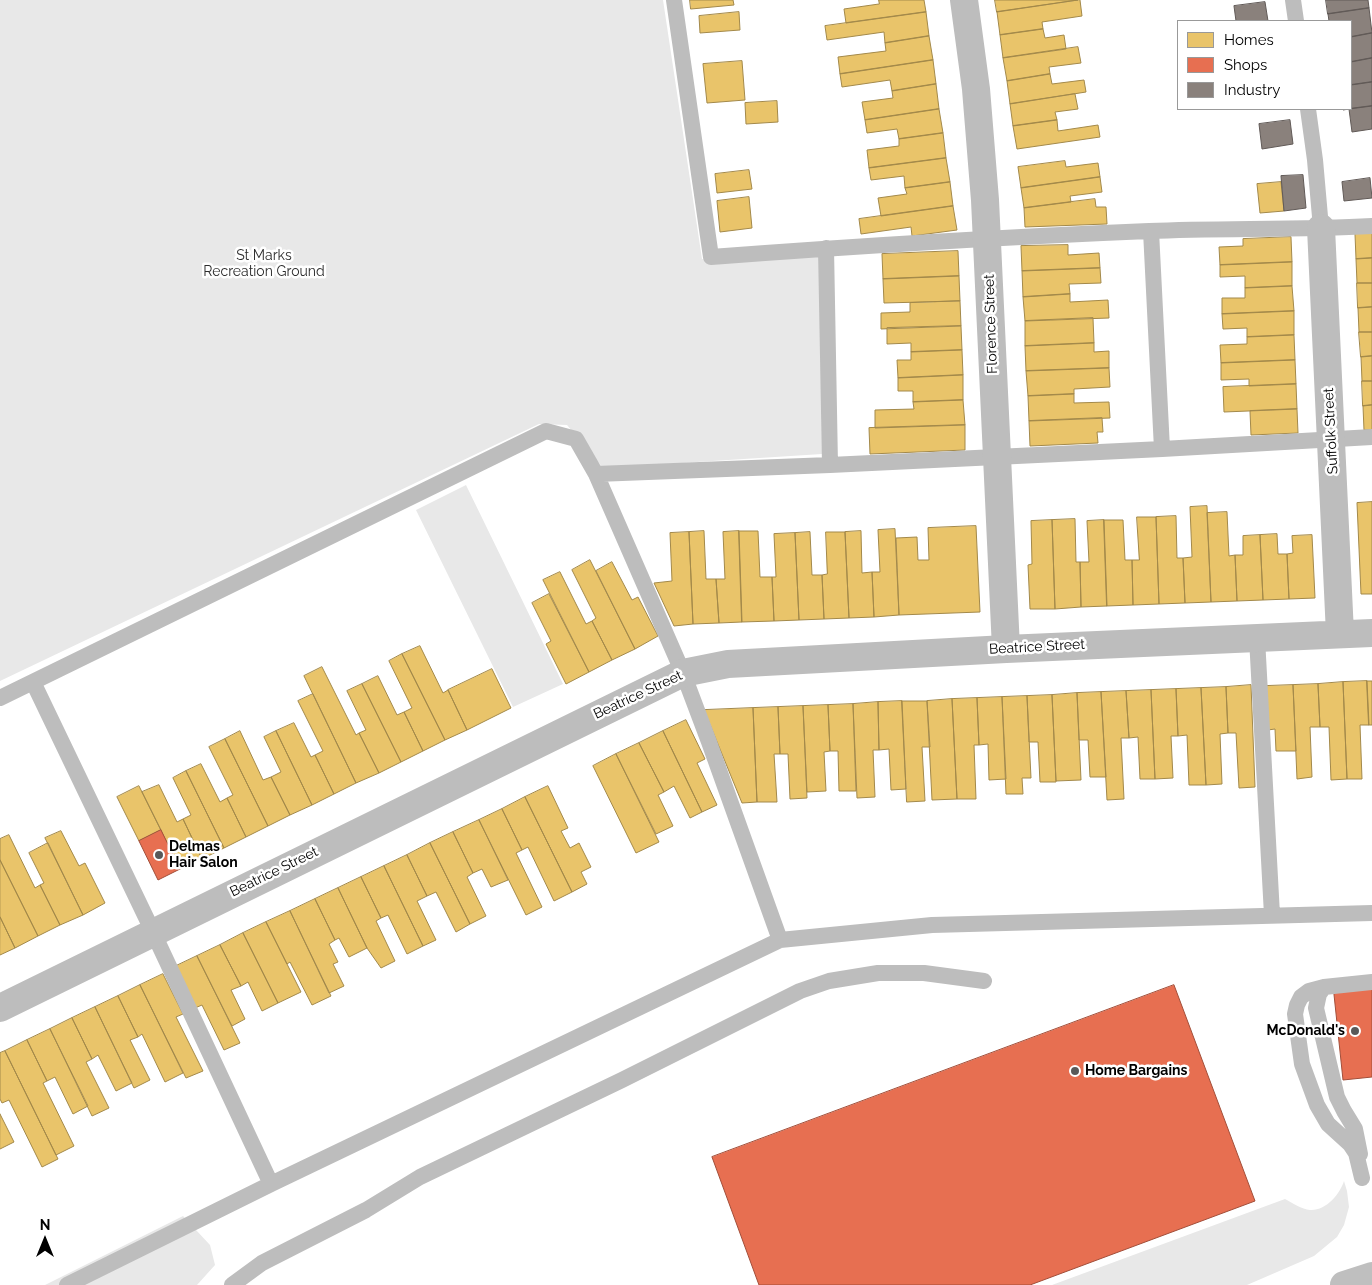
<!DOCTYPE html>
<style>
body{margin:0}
#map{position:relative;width:1372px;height:1285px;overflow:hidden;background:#fff;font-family:Raleway,sans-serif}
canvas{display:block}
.legend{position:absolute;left:1177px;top:20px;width:175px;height:90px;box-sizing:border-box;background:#fff;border:1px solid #999;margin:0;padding:6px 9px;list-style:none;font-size:15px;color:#000}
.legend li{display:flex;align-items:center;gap:10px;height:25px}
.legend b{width:25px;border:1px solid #999}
.north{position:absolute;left:20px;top:1215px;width:50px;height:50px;-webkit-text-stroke:4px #fff;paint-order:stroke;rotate:0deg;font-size:14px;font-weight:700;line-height:20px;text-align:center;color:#000}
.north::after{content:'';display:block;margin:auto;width:18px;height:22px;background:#000;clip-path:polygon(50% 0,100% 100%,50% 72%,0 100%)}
</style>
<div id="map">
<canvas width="1372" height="1285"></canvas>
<ul class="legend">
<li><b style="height:14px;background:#e9c46a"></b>Homes</li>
<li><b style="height:14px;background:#e76f51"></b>Shops</li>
<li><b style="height:14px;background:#8a817c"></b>Industry</li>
</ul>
<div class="north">N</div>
</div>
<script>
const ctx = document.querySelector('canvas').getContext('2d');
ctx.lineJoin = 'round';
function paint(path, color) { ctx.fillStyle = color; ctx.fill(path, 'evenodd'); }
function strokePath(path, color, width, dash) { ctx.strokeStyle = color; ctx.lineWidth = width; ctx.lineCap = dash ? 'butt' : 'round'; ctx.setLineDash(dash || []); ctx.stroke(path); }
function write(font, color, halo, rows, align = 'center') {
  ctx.font = font + ' Raleway,sans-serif'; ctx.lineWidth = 5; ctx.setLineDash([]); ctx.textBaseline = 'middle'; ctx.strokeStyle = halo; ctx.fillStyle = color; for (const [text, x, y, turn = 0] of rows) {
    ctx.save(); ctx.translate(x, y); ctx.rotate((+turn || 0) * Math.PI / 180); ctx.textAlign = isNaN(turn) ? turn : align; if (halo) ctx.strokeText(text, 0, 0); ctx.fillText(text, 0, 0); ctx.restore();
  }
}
paint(new Path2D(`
 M0,0H663L702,259L820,254L822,454L603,468L567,425L539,424L0,681Z
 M466,485L563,684L513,707L416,510Z
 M1344,1181L1347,1191L1349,1207L1344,1225L1337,1237L1314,1256L1247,1285H1052L1285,1199C1292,1203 1302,1209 1310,1210C1326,1211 1340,1194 1344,1181Z
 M183,1216L210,1245L215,1265L197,1285H45Z`), '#e8e8e8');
const homes = new Path2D(`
 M690,0H733L734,5L691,9Z
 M879,0H924L926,12L846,23L844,9L879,4Z
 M995,0H1078L997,12Z
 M1080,0L1082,16L1042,22L1043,29L1000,35L997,12Z
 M739,12L740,30L700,33L699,16Z
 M926,12L929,36L885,43L884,32L827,40L825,26Z
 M1043,29L1045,38L1064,35L1066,49L1003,58L1000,35Z
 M929,36L933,60L840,74L838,57L886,51L885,43Z
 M1078,47L1081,63L1049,67L1050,74L1007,81L1003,58Z
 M933,60L936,84L892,91L890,80L842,87L840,74Z
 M742,61L745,100L707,103L703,64Z
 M1050,74L1052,84L1084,80L1086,92L1010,104L1007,81Z
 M936,84L939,109L865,120L862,102L893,98L892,91Z
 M1075,94L1078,109L1055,112L1057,120L1013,126L1010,104Z
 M777,101L778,122L746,124L745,103Z
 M939,109L943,133L899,139L897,129L867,133L865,120Z
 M1057,120L1058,131L1098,125L1100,137L1017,149L1013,126Z
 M943,133L946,158L869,168L867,150L899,146V139Z
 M946,158L950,182L905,188L904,176L871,180L869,168Z
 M1065,161L1066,167L1098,163L1100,177L1021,188L1018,167Z
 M749,170L752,189L717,193L715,174Z
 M1100,177L1102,192L1070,196L1071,202L1024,208L1021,188Z
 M950,182L953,206L881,216L878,198L907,194L905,188Z
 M1281,182L1284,211L1260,213L1257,184Z
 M749,197L752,228L720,232L717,201Z
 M1095,199L1096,207H1106L1107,224L1025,227L1024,208Z
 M953,206L957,230L912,236L911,227L861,234L859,219Z
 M1372,233V258L1356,259L1355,234Z
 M1291,237L1292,262L1220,265L1219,247L1243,246V239Z
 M1068,245V255L1099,253L1100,268L1022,271L1021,246Z
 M958,251L959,276L883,279L882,254Z
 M1372,258V283H1357L1356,259Z
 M1292,262V286L1245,288V276L1220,277V265Z
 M1100,268L1101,283L1069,284L1070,294L1023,297L1022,271Z
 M959,276L960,301L884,303L883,279Z
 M1357,283H1372V307L1358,308Z
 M1292,286L1294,311L1222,314V298H1245V288Z
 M1070,294V302L1108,300L1109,318L1025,321L1023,297Z
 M960,301L961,326L881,329V313L910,312V303Z
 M1372,307V332H1359L1358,308Z
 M1294,311V335L1247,337V328L1223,329L1222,314Z
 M1093,318L1094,343L1025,346V321Z
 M961,326L962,350L911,352V343L887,344V328Z
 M1359,332H1372V356L1361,357Z
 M1294,335L1295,360L1221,363L1220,345L1247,344V337Z
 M1094,343V352L1109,351V368L1026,371L1025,346Z
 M962,350L963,375L898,378L897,360H911V352Z
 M1372,356V381H1362L1361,357Z
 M1295,360L1296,384L1249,386V379L1221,380V363Z
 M1109,368L1110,387L1074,389V394L1028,396L1026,371Z
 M963,375V400L913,402V391H898V378Z
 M1362,381H1372V405L1363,406Z
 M1296,384L1297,409L1224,412L1223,387Z
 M1074,394V403L1109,402L1110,418L1029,421L1028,396Z
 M963,400L965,425L875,428V410L914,409L913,402Z
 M1372,405V430H1364L1363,406Z
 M1297,409L1298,433L1251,435L1250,411Z
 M1102,418L1103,432H1097L1098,443L1030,446L1029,421Z
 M965,425V450L870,454L869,428Z
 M1372,502V594H1361L1357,503Z
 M1207,506L1211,602L1185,603L1183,558L1192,557L1190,507Z
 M1227,512L1229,556L1235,555L1237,601L1211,602L1207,513Z
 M1176,516L1177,558H1183L1185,603L1159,604L1156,517Z
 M1137,517H1156L1159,604L1133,605L1132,560H1139Z
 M1075,519L1076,562H1080L1081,607L1055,609L1052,520Z
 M1052,520L1055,609H1030L1028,565L1032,564L1031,521Z
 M1104,520L1107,606L1081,607L1080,562H1089L1087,521Z
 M1104,520H1123L1125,560H1132L1133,605L1107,606Z
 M976,526L980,612L899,615L896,538L917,537L918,560H929L928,528Z
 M895,529L899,615L874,617L872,572H880L878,530Z
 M704,531L706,579H716L719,623L693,624L689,532Z
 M739,531L742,622L719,623L716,579H725L723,532Z
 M739,531H758L760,577H772L774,621L742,622Z
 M861,531L862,573L872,572L874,617L849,618L845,532Z
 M689,532L693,624L674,626L654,583L672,581L670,533Z
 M810,532L812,575H822L824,619L799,620L795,533Z
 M826,532H845L849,618L824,619L822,575L827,574Z
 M795,533L799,620L774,621L772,577H776L774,534Z
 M1277,534L1278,554H1287L1289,599L1263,600L1260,535Z
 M1260,535L1263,600L1237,601L1235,555H1243V536Z
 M1312,535L1315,598L1289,599L1287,554L1293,553L1292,536Z
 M590,560L635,649L612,660L592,621L596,618L572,570Z
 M612,562L632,600L638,597L658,636L635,649L596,571Z
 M560,572L586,624L592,621L612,660L589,672L543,580Z
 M549,594L589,672L566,684L546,644L551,641L532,603Z
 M420,646L443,693L448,690L467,730L445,740L402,654Z
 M402,654L445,740L423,751L404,712L412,708L389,661Z
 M322,667L356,735L359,733L379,773L356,783L304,676Z
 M492,669L511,708L467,730L448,690Z
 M378,676L397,715L404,712L423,751L401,762L362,684Z
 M1367,681L1369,725H1360L1362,779H1347L1343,682Z
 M1367,681H1372V725H1369Z
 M1343,682L1347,779L1331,780L1329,727H1320L1318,684Z
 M362,684L401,762L379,773L359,733L366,730L347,691Z
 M1318,684L1320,727H1310L1312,777L1297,779L1293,685Z
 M1251,685L1255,787L1239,788L1236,733H1228L1226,687Z
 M1293,685L1296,751H1276L1275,729L1268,730L1266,686Z
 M1226,687L1228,733L1220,734L1222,784L1206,785L1201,688Z
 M1201,688L1206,785H1189L1187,735L1178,736L1176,689Z
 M1176,689L1178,736H1171L1173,778L1155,779L1151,690Z
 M1151,690L1155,779H1140L1138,737L1129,738L1126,691Z
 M1126,691L1129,738H1121L1124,799L1107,800L1101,692Z
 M1101,692L1106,777H1090L1088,740H1079L1077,693Z
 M1077,693L1081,780L1056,781L1052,695Z
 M313,694L356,783L334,794L315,755L323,751L298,701Z
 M1052,695L1056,782H1040L1038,742H1029L1027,696Z
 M1027,696L1031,778H1022L1023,794H1006L1002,697Z
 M1002,697L1006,779L989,780L988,744L979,745L977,698Z
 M977,698L979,745H974L976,799H957L952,699Z
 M952,699L957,799L932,800L927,701Z
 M902,701H927L930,747H922L925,801L907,802Z
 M902,701L906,789L891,790L889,749L879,750L878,702Z
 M878,702L879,750H873L875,797L857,798L853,704Z
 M853,704L856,791H839L838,751H830L828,705Z
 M828,705L830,751L824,752L826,791L807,792L803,706Z
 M803,706L807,798L790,799L788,754H780L778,707Z
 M778,707L780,754H774L777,802H757L753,708Z
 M753,708L757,802L742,803L704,710Z
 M686,720L705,759L697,763L717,805L702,812L663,731Z
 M294,723L311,757L315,755L334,794L312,805L276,731Z
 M240,731L263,780L271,777L290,815L268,826L225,739Z
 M276,731L312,805L290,815L271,777L281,772L264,737Z
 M663,731L702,812L690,818L674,786L664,792L639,743Z
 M225,739L268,826L246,837L227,798L233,795L209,747Z
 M639,743L664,792L658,795L673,826L656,834L616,754Z
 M616,754L659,842L636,853L593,766Z
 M201,764L220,802L227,798L246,837L224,848L186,771Z
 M186,771L224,848L202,859L183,819L191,815L173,778Z
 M159,785L177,822L183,819L202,859L180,869L142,792Z
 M139,786L161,830L139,841L117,797Z
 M548,786L568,828L561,831L570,848L579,843L591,867L581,872L587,884L572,892L525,797Z
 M525,797L572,892L554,901L528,847L522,850L502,809Z
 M502,809L522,850L516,853L542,907L526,915L479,820Z
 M479,820L508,880L491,887L482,869L473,873L453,832Z
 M61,831L79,866L85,863L105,903L83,915L45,838Z
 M453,832L473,873L467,877L486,916L470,924L430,843Z
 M9,835L35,888L40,885L60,925L38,936L0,860V839Z
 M48,843L83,915L60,925L40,885L44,883L29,853Z
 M430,843L470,924L456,932L436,892L427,896L407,855Z
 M407,855L427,896L417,901L436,940L423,946L384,866Z
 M0,860L38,936L15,948L0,917Z
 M384,866L423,946L407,954L388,915L381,918L361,877Z
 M361,877L381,918L376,921L395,961L381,968L367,948L338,888Z
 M338,888L367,948L349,957L339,938L335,940L315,899Z
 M315,899L335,940L329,944L338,962L333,964L344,986L329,993L290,911Z
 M290,911L331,996L312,1005L290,962L287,964L266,922Z
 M0,917L15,948L0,955Z
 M266,922L301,992L278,1003L243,933Z
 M243,933L278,1003L262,1011L248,982L241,986L220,945Z
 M220,945L241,986L231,990L245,1019L232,1026L197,956Z
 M197,956L240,1043L224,1050L202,1005L195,1008L174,967Z
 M163,974L183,1014L176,1017L203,1071L186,1078L140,985Z
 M140,985L183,1073L165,1082L142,1034L138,1037L118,996Z
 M118,996L138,1037L130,1040L150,1080L134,1088L95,1007Z
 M95,1007L132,1083L116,1091L98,1055L92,1059L72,1018Z
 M72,1018L92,1059L86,1062L109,1108L92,1116L50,1029Z
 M50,1029L88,1106L73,1114L55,1077L47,1081L27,1040Z
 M27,1040L47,1081L43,1083L74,1146L56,1155L5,1051Z
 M5,1051L58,1159L42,1167L9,1100L2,1103L0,1099V1053Z
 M0,1114L14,1142L0,1149Z`);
paint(homes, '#e9c46a');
strokePath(homes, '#a3894a', 1);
const shops = new Path2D(`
 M161,830L180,869L158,880L139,841Z
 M1372,981V1077L1343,1080L1333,985Z
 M1174,985L1255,1201L1030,1285H759L712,1157Z`);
paint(shops, '#e76f51');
strokePath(shops, '#a24e39', 1);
const industry = new Path2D(`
 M1326,0H1368L1369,8L1328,14Z
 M1265,2L1268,21H1236L1234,6Z
 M1369,8L1372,33L1351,37V21H1329L1328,14Z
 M1372,33V58L1351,62V37Z
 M1372,58V82L1351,85V62Z
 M1372,82V106L1349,109L1343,110V109H1351V85Z
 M1372,106V129L1352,132L1349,109Z
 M1290,120L1293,144L1262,149L1259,124Z
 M1303,175L1306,208L1284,211L1281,176Z
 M1370,178L1372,198L1344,201L1342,182Z`);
paint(industry, '#8a817c');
strokePath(industry, '#615a57', 1);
strokePath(new Path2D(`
 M674,0L711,257C857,246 1003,237 1149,231C1223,228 1298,230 1372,226
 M1293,0L1296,21
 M1308,109L1315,160L1321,228
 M1151,231L1162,449
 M826,248L830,465
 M596,474L830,465L1162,449L1372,437
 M1257,638L1272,915
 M33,682L153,932L271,1184L67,1285
 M0,698L546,431L576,439L596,474L683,673L709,742L780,940
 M1324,987L1319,994L1316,1008L1337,1097L1344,1111L1355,1129L1360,1154
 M1362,1178L1356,1153L1350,1144L1328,1124L1317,1105L1302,1064L1295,1014L1297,1005L1301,997L1309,991L1324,987L1372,982
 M271,1184L780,940L932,925L1372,913
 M232,1285L262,1263L366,1210L420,1177L622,1080L800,991L829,981L878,973H924L984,981`), '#bdbdbd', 16);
strokePath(new Path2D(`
 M964,0L976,89L985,200L1006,649
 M1321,228L1340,634
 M0,1008L683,673L728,664L1006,649L1372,633`), '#bdbdbd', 28);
strokePath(new Path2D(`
 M1344,1285L1372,1276`), '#bfbfbf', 28);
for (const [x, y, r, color] of [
 [159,855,5,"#595959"],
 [1355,1031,5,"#595959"],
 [1075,1071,5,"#595959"]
]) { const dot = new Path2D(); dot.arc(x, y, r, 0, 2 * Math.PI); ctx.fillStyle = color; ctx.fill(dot); strokePath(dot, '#fff', 2); }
write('14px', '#2c2c2c', '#fff', [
 ["St Marks",264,256],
 ["Recreation Ground",264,272]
]);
write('14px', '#000', '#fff', [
 ["Florence Street",991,324,-92],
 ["Suffolk Street",1331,431,-93],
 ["Beatrice Street",1037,647,-3],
 ["Beatrice Street",638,695,-25],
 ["Beatrice Street",274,872,-26]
]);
write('bold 14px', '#000', '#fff', [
 ["Delmas",169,847],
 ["Hair Salon",169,863],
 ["McDonald's",1345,1031,"right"],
 ["Home Bargains",1085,1071]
], 'left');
</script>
